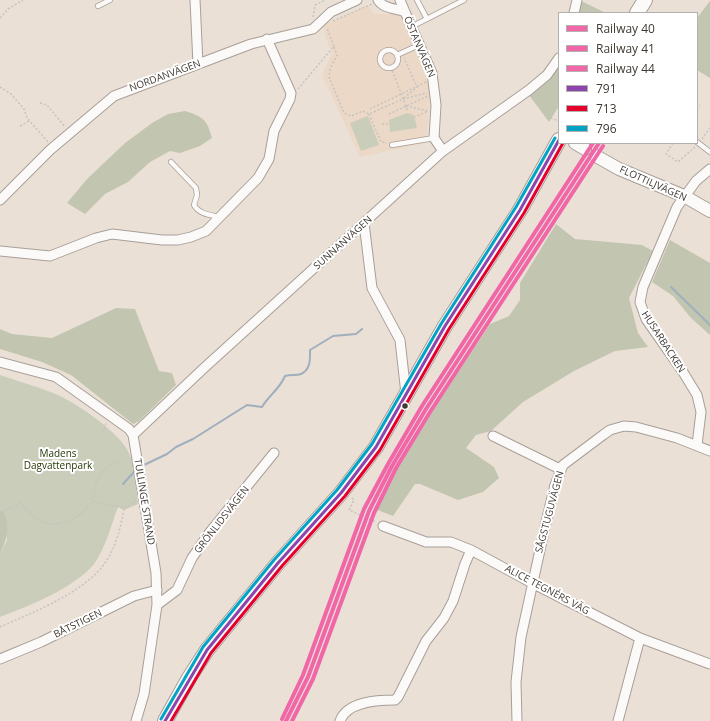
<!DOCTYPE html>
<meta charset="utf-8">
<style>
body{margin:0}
#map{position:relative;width:710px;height:721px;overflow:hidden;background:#ebe0d6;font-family:"Open Sans",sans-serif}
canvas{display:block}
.legend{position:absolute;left:558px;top:12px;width:140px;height:132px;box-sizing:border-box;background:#fff;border:1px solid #b3b0ad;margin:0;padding:5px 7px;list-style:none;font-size:12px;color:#413932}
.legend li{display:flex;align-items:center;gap:8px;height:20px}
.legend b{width:20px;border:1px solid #b3b0ad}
</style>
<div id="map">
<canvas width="710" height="721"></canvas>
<ul class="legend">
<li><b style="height:5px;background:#f166a7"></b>Railway 40</li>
<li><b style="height:5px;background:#f166a7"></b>Railway 41</li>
<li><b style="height:5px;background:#f166a7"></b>Railway 44</li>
<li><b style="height:5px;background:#8e44ad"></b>791</li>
<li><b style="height:5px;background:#e4002b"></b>713</li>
<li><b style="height:5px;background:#03a3c6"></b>796</li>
</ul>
</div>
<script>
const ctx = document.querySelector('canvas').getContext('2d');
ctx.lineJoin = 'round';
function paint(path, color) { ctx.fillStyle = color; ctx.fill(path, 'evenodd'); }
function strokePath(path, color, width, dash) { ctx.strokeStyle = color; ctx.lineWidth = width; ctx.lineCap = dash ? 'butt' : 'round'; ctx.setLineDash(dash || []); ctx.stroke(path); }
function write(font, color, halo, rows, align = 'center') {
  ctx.font = font + ' "Open Sans",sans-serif'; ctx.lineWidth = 4; ctx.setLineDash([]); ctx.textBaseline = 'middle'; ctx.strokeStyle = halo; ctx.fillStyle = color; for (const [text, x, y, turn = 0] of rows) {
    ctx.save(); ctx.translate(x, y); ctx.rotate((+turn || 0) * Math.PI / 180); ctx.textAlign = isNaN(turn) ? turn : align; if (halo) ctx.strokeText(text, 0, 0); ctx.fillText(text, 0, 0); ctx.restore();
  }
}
paint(new Path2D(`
 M368,5L371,11L375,14H401L429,81L430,97L426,143L360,157L322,75L332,53L325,36L324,25Z`), '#ecd8c7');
paint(new Path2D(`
 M407,113L414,115L417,128L390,132L389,120Z
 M368,116L379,145L361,151L350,123Z
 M0,375C17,381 36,386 53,393C74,401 120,432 129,453C136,469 136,487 138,504L124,510L118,507C111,526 105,549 94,564C76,587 27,607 0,617V554L7,540L3,511L0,510Z`), '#c9cdb9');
paint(new Path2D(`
 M581,1L606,13H578Z
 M710,1V78L697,70V18Z
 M559,65V106L549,122L529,95L556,71Z
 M185,111C203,117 207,119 212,138L200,146L180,153L170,151L150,162L128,182L105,194L85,214L67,203L87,179L125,143L152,123L168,114Z
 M556,224L575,239L642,245L653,251L629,298L638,333L648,347L615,351L574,371L523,402L491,431L476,435L466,448L494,467L499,478L483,492L458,500L420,484H415L393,516L375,509L407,449L490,324L509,316L520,300V283Z
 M670,240L710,263V335L691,318L673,296L652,282Z
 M116,308L135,309L159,371L172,373L176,385L139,421L133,424L71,375L42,362L0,349V329L12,334L52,338Z
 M0,510L3,511C11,526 7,539 0,554Z`), '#c2c6b0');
strokePath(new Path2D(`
 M671,287L710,325
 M144,465L167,454L176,447L193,439L247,405L262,407C269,395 279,390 285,376C291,374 296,376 301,374C311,370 310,358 310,350L333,336L356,334L362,329
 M123,484L134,472`), '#9fafbe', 2);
const lane = new Path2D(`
 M417,0L427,19
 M98,6L110,0
 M411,27L464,0
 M380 59a9 9 0 1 1 18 0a9 9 0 1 1-18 0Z
 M397,55L419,45
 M697,142L710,152
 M392,145L434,138
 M171,162L196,188L197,195L194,205C199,214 210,215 219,217`);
const street = new Path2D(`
 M195,0L198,64
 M378,0C384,9 395,8 405,12L432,73L436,105L434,138L443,151
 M400,0L405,12
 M574,13L577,0
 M0,200L50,150L114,96L251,44L313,29L331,12L357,0
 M364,223L372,288L400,340L406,394
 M0,251L50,256L96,238L112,234L162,240H178L191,237L206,231L258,178L269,159L274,131L290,99L291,93L267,39
 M0,362L56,377L129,429L133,435L156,573L157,605L144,694L136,721
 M133,435L204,368L443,151L529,90L547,75L559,58
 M493,436L560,469
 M697,445L701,412L697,395L683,372L646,319L640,302L643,287L677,207L696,181L710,169
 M383,526L426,542H451L471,550L532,583L640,638L710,664
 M157,605L177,590L192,558L210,532L274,453
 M0,659L41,642L134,596L157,590
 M340,721C347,701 378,700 395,700L398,697L426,641L444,618L453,601L465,564L471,550
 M517,721L516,682L521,637L547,518L555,485L563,465L603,435L610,430L624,426L636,427L677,438L710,451
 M618,721L640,638`);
const secondary = new Path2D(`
 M575,143L585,149
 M596,156L619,169L684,196L710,211`);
const primary = new Path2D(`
 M637,13L645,0
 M165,721L189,678L207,650L278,563L341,493L376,447L445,326L520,210L559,140`);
strokePath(lane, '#a79f98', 6);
strokePath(street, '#a79f98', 11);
strokePath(secondary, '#a79f98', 14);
strokePath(primary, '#a79f98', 16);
strokePath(new Path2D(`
 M313,17L315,5L326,0
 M0,18L8,9L23,0
 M333,21L372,4
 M334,47L337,55L330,69L329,77L344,113L351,116L363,111L369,114L403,99L427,93
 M391,67L408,112
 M0,87L11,94L24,109L27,118L48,142
 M298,89L334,46L327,28
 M534,96L546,114L554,120L559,119
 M404,98L417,87L404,58
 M40,103L47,105L65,127
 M406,106L428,111L415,117
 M370,109L426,82
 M697,109L700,105
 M369,114L381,142L387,143
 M389,114L428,96
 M382,124H389
 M20,126L29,121
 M702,139L710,128
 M673,143L666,154L678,162L695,147
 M103,433L106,423
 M352,498L354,500L349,510L376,522
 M93,502L124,508L136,501
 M0,533L3,511L20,503C26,508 32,516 38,520C55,531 84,517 92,501C95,496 94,490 95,485C99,473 107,467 117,461
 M0,627C32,613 85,592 105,563C116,547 121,527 124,508`), '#c6c3c0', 1.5, [2, 2]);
strokePath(lane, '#fcfaf9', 4.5);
strokePath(street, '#fcfaf9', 9);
strokePath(secondary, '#fcfaf9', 12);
strokePath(primary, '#fcfaf9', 14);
strokePath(new Path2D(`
 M165,721L207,650L278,563L341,493L376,447L445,326L520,210L559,140`), '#8e44ad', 3);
strokePath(new Path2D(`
 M171,721L211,653L282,566L345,496L380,450L449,329L524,213L563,143`), '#e4002b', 3);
strokePath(new Path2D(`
 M161,719L203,647L274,560L337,490L372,444L441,324L516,207L555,138`), '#03a3c6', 3);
strokePath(new Path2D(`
 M286,721L308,677L369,511L392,466L426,409L599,143`), '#f166a7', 4);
strokePath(new Path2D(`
 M292,721L313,679L374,513L396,468L430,412L603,146`), '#f166a7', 4);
strokePath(new Path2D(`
 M282,719L303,675L364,509L388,464L422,406L593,143`), '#f166a7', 4);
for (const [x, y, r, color] of [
 [405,406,3.5,"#413932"]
]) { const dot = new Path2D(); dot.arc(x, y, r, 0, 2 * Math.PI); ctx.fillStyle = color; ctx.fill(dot); strokePath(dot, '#fff', 1.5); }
write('10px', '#413932', '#fff', [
 ["ÖSTANVÄGEN",419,47,67],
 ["NORDANVÄGEN",165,76,-20],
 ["FLOTTILJVÄGEN",653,184,24],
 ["SUNNANVÄGEN",343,243,-42],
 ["HUSARBACKEN",663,342,57],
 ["TULLINGE STRAND",144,502,81],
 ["SÅGSTUGUVÄGEN",550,512,-75],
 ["GRÖNLIDSVÄGEN",222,520,-52],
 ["ALICE TEGNÉRS VÄG",547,590,28],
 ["BÅTSTIGEN",78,624,-26]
]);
write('10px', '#1f3300', '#fff', [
 ["Madens",58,454],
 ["Dagvattenpark",58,466]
]);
</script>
